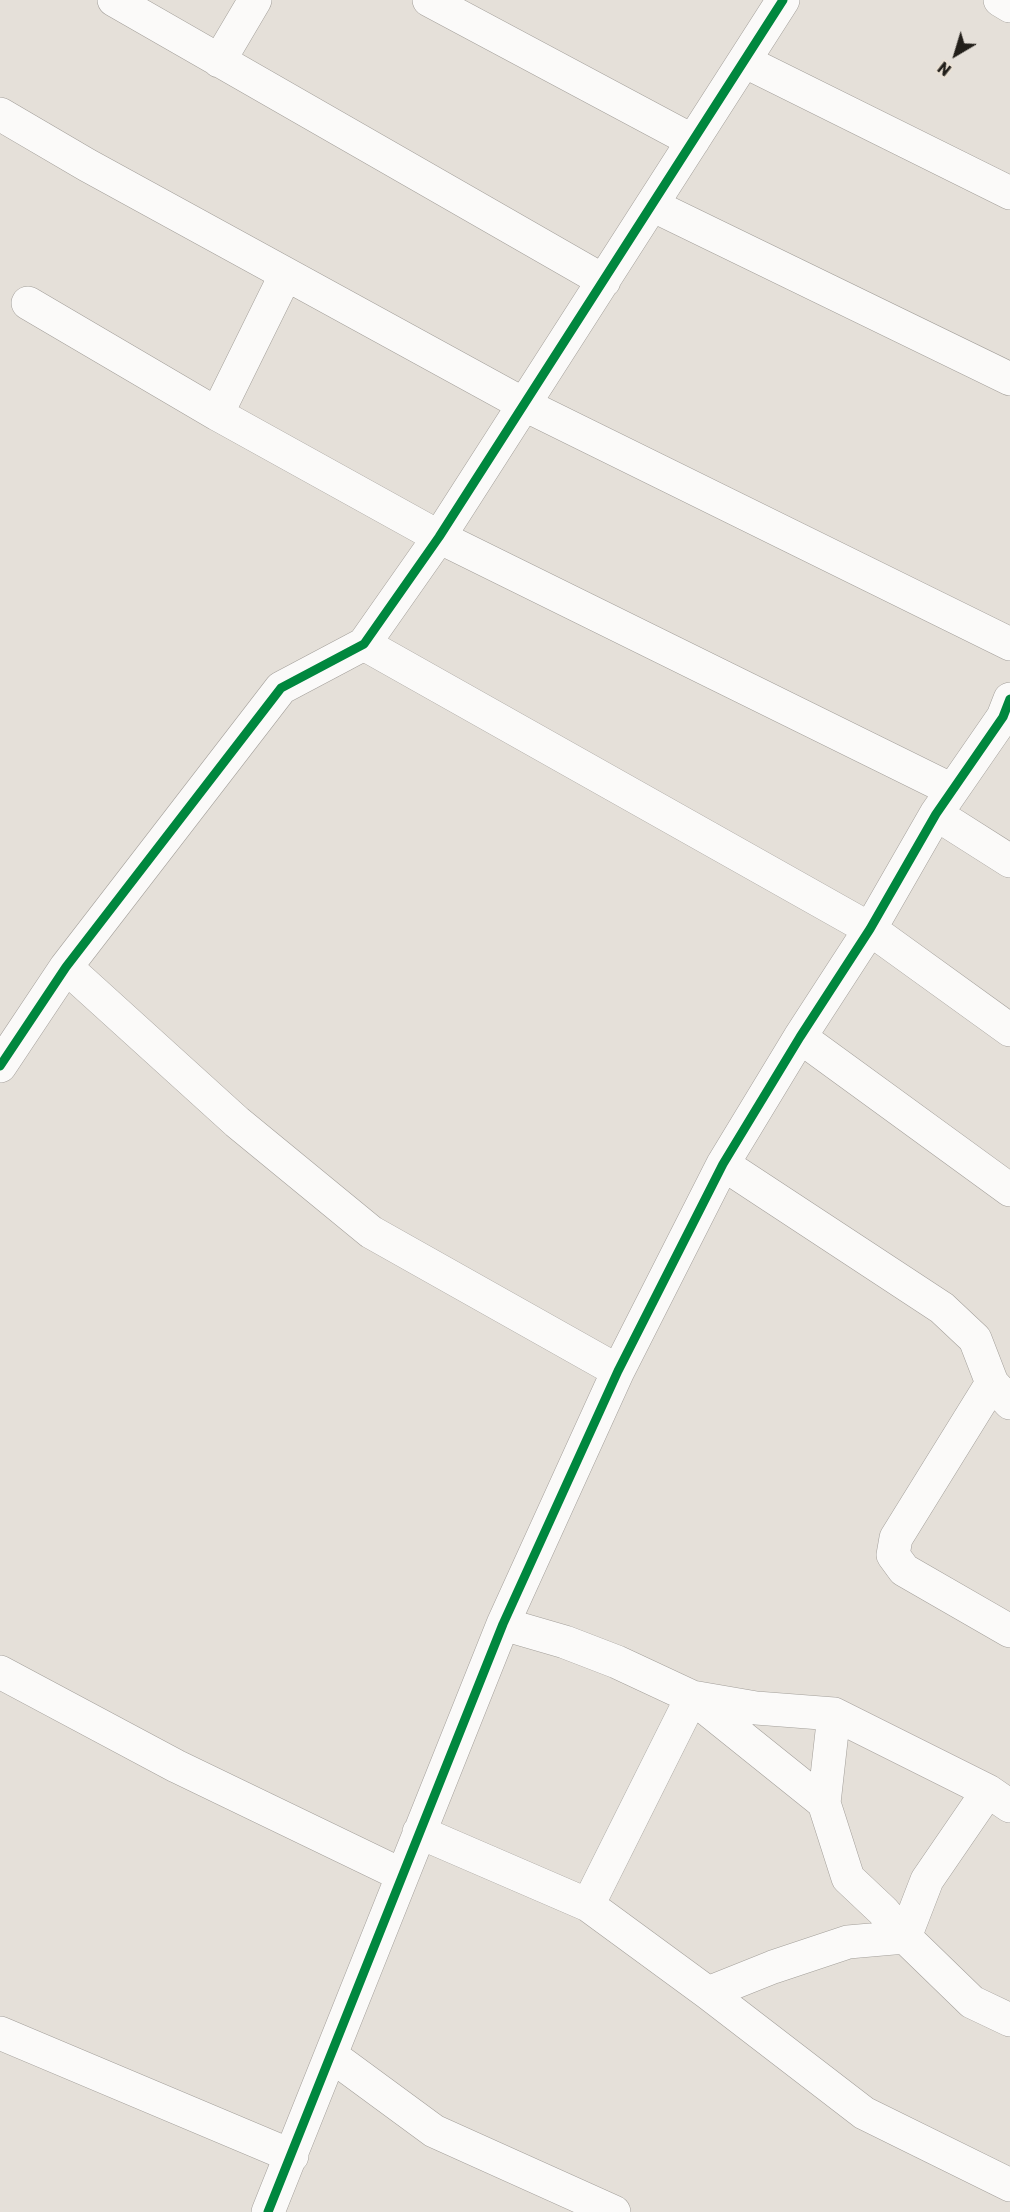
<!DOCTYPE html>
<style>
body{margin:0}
#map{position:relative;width:1010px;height:2212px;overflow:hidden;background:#e5e0d9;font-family:Rubik,sans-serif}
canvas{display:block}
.north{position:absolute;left:926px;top:24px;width:60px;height:60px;-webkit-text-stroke:4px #eae1d4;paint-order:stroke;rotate:218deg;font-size:16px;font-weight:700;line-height:24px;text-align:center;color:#221f1a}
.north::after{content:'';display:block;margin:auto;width:21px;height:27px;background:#221f1a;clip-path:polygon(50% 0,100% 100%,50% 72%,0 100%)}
</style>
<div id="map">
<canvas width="1010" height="2212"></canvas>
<div class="north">N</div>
</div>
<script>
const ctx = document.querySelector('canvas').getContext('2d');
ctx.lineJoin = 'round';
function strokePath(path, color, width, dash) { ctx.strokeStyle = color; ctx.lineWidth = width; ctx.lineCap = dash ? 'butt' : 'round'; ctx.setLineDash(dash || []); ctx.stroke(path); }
const minor = new Path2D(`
 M114,0L604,281
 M429,0L693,141
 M1000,0L1010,6
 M219,61L255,0
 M744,61L1010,193
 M0,114L87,165L525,405L1010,644
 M652,205L1010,379
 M28,303L217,414L439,537L952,790
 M217,414L286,274
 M364,644L870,929L1010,1030
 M936,814L1010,861
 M66,967L237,1122L371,1232L618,1371
 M800,1037L1010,1190
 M0,1066L66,967L281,688L364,644L439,537L783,0
 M723,1164L942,1308L975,1339L992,1383L1010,1403
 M992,1383L896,1538L893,1555L904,1570L1010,1631
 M503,1624L565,1642L617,1662L692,1697L756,1708L834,1714L988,1791L1010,1806
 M0,1672L176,1766L402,1875
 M824,1803L834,1714
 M419,1832L588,1905L708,1993L864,2113L1010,2185
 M588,1905L692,1697L824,1803L848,1878L883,1911L905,1937L972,2002L1010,2020
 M905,1937L927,1880L988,1791
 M708,1993L773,1967L848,1942L905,1937
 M0,2033L292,2156
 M332,2056L434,2131L614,2212
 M268,2212L503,1624L618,1371L723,1164L800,1037L870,929L936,814L1003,717L1010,699`);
strokePath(minor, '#a39f9a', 34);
strokePath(minor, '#fbfaf9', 33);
strokePath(new Path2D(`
 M0,1066L66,967L281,688L364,644L439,537L783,0
 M268,2212L503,1624L618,1371L723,1164L800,1037L870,929L936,814L1003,717L1010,699`), '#00873e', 9);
</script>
